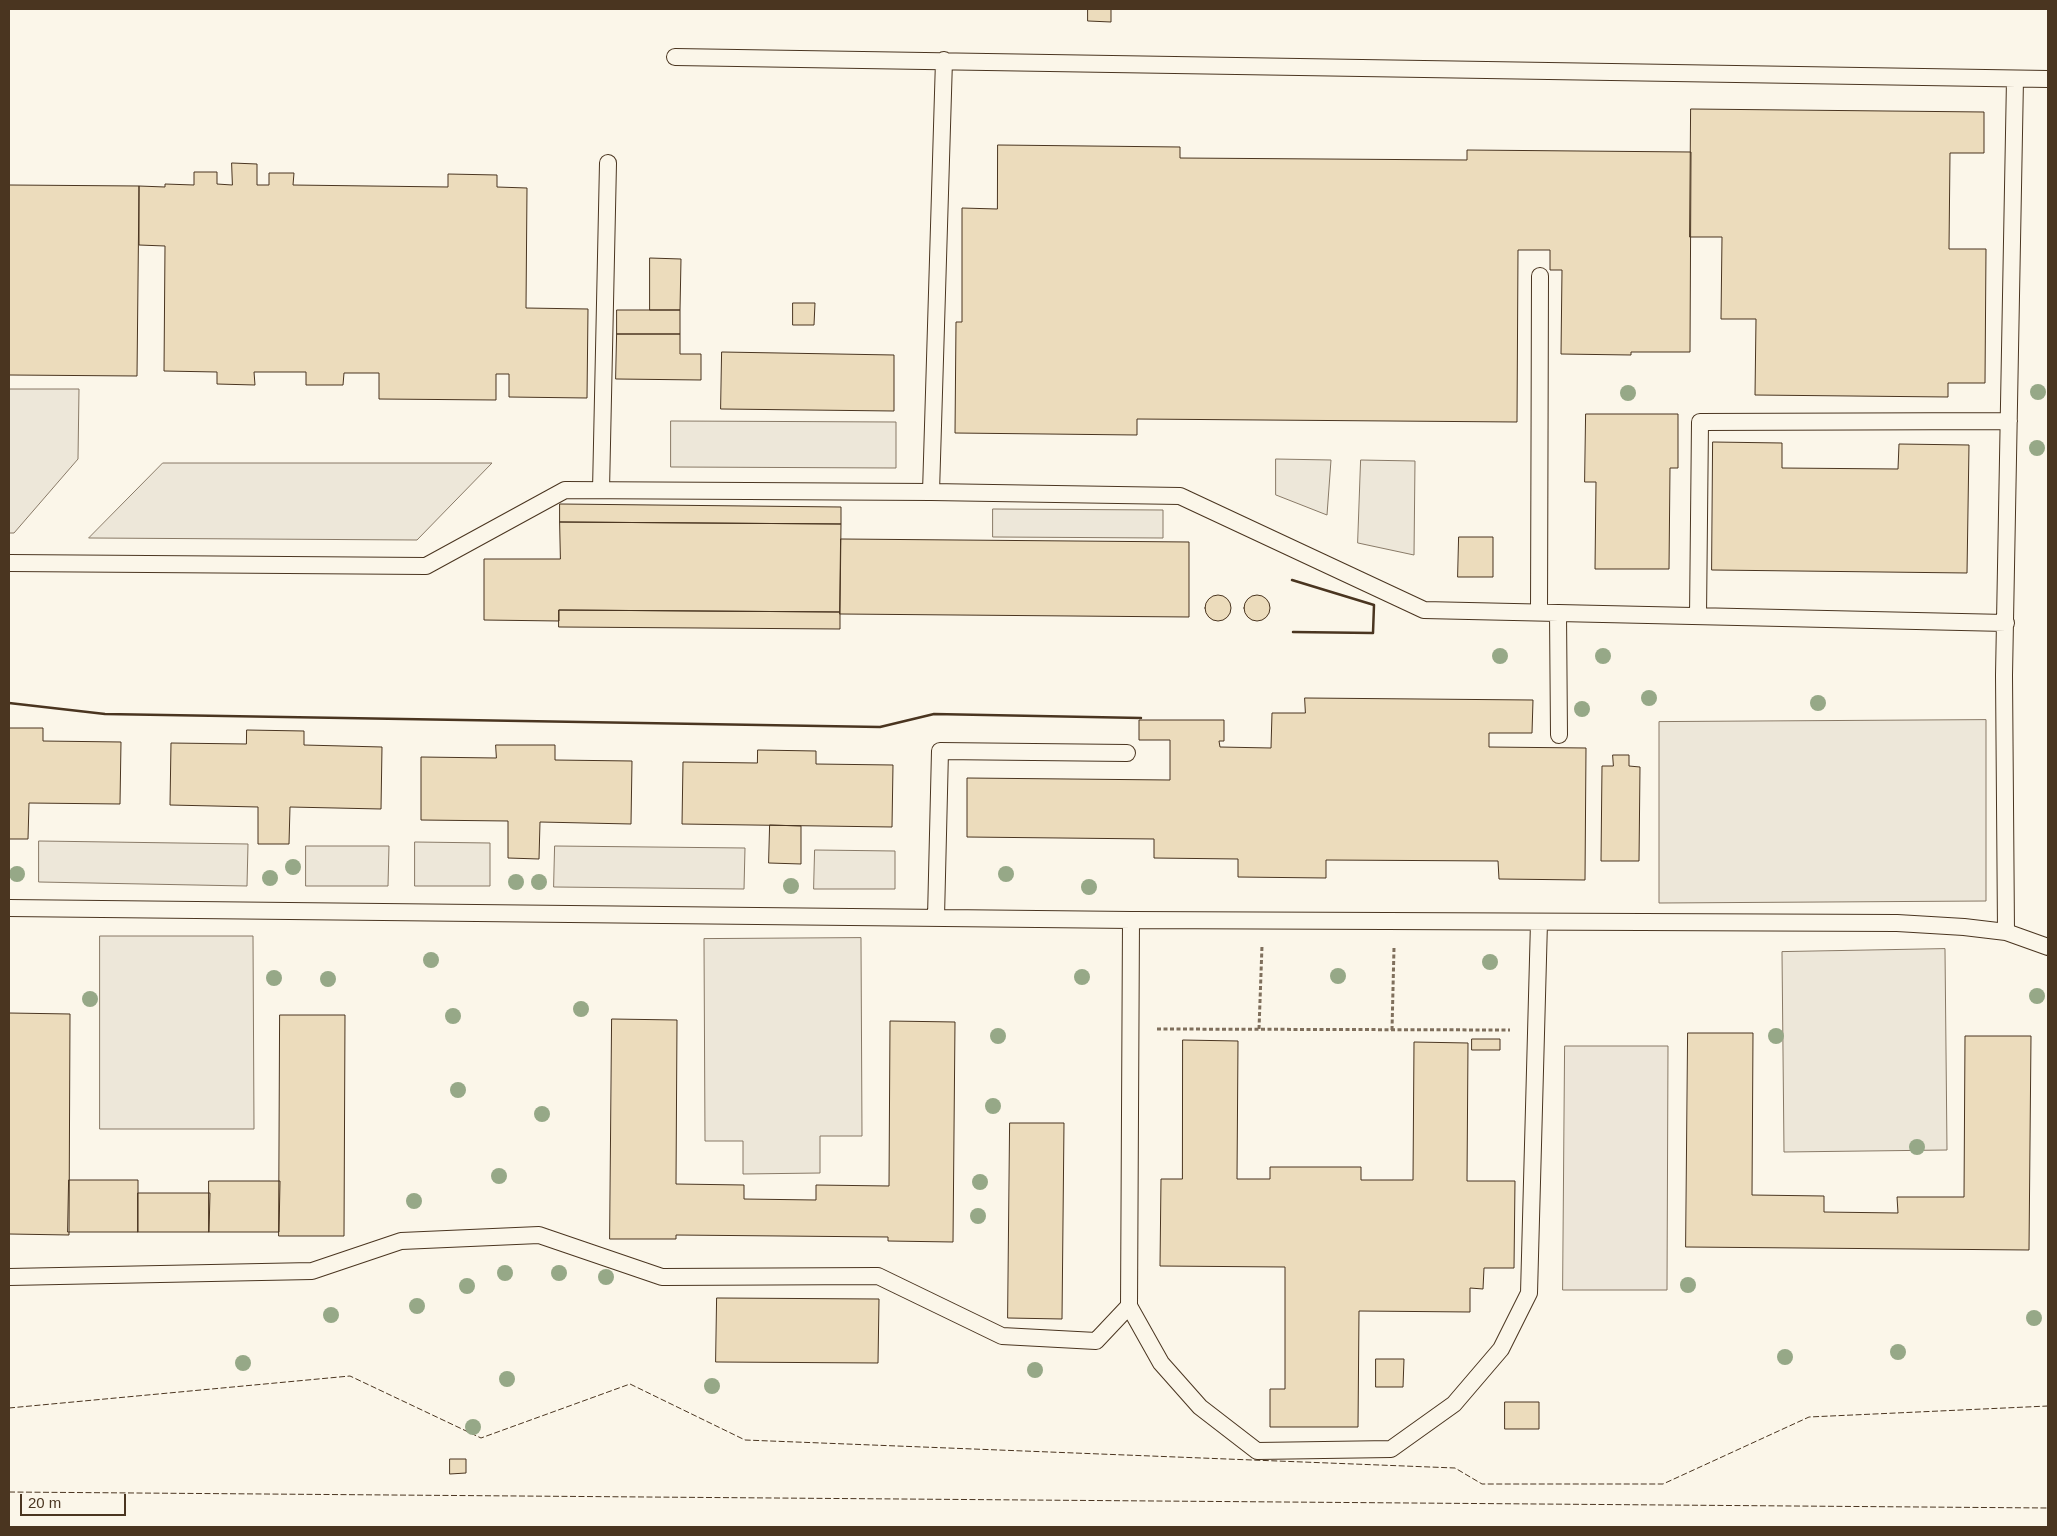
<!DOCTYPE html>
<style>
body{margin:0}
#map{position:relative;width:2057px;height:1536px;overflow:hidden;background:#fbf6e9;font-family:Arial,sans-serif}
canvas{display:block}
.frame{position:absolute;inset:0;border:10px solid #4a3520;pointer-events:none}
.scale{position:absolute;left:20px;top:1494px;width:106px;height:22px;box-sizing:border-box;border:2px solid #4a3520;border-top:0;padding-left:6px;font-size:15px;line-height:18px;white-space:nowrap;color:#4a3520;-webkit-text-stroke:4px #fbf6e9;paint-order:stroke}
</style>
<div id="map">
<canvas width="2057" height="1536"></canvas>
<div class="frame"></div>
<div class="scale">20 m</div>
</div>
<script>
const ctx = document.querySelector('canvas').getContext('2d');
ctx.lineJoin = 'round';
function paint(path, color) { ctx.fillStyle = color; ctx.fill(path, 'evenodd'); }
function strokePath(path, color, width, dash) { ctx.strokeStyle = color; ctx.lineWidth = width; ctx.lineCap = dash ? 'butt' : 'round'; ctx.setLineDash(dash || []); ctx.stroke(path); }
const green = new Path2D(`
 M1565,1046H1668L1667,1290H1563Z`);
paint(green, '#ede6d9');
strokePath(green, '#887966', 1);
const parking = new Path2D(`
 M9,389H79L78,459L14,533H9Z
 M671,421L896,422V468L671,467Z
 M1276,459L1331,460L1327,515L1276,495Z
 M1361,460L1415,461L1414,555L1358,543Z
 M163,463H492L417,540L89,538Z
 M993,509L1163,510V538L993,537Z
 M1986,720V901L1659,903V722Z
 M39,841L248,844L247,886L39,882Z
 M415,842L490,843V886H415Z
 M306,846H389L388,886H306Z
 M555,846L745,848L744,889L554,887Z
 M815,850L895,851V889H814Z
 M100,936H253L254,1129H100Z
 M861,938L862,1136H820V1173L743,1174V1141H705L704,939Z
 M1945,949L1947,1150L1784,1152L1782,952Z`);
paint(parking, '#ede7d9');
strokePath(parking, '#887966', 1);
const building = new Path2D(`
 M1088,9H1111V22L1088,21Z
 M1691,109L1984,112V153H1950L1949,249H1986L1985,383H1948V397L1755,395L1756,319H1721L1722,237H1690Z
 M998,145L1180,147V158L1467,160V150L1691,152L1690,352H1631V355L1561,354L1562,270H1550V250H1518L1517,422L1137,419V435L955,433L956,322H962V208L997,209Z
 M232,163L257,164V185H269V173H294L293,185L448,187V174L497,175V187L527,188L526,308L588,309L587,398L509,397V374H496V400L379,399V373H344L343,385H306V372H254L255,385L217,384V372L164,371L165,246L139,245V186L165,187V184L194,185V172H217V184L232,185Z
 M9,185L139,186L137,376L9,375Z
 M650,258L681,259L680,310H650Z
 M793,303H815L814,325H793Z
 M617,310H680V334H617Z
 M617,334H680V354H701V380L616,379Z
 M722,352L894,355V411L721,409Z
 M1586,414H1678V468H1670L1669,569H1595L1596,482H1585Z
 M1713,442L1782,443V468L1898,469L1899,444L1969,445L1967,573L1712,570Z
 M560,504L841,507V524L560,522Z
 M560,522L841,524L840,612L559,610V621L484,620V559H560Z
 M1459,537H1493V577H1458Z
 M841,539L1189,542V617L840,614Z
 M1205 608a13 13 0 1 1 26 0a13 13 0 1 1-26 0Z
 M1244 608a13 13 0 1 1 26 0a13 13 0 1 1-26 0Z
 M559,610L840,612V629L559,627Z
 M1305,698L1533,700L1532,733H1489V747L1586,748L1585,880L1499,879L1498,861L1326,860V878L1238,877V859L1154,858V839L967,837V778L1170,780V740H1139V720H1224V741H1219L1220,747L1271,748L1272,713H1305Z
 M9,728H43V741L121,742L120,804L29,803L28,839H9Z
 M247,730L304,731V745L382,747L381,809L290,807L289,844H258V807L170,805L171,743L246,744Z
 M496,745H555V760L632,761L631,824L540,822L539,859L508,858V821L421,820V757L496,758Z
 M758,750L816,751V764L893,765L892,827L682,824L683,762L757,763Z
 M1613,755H1629V766L1640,767L1639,861H1601L1602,766H1613Z
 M770,825L801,826V864L769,863Z
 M9,1013L70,1014L69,1235L9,1234Z
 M280,1015H345L344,1236H279Z
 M612,1019L677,1020L676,1184L744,1185V1199L816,1200V1185L889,1186L890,1021L955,1022L953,1242L888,1241V1237L676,1235V1239H610Z
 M1688,1033H1753L1752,1195L1824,1196V1212L1898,1213L1897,1197H1964L1965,1036H2031L2029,1250L1686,1247Z
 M1472,1039H1500V1050H1472Z
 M1183,1040L1238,1041L1237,1179H1270V1167H1361V1180H1413L1414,1042L1468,1043L1467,1181H1515L1514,1268H1484L1483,1289L1470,1288V1312L1359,1311L1358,1427H1270V1389H1285V1267L1160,1266L1161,1179H1182Z
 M1010,1123H1064L1062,1319L1008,1318Z
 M69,1180H138V1232H68Z
 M209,1181H280L279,1232H209Z
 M138,1193H210L209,1232H138Z
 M717,1298L879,1299L878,1363L716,1362Z
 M1376,1359H1404L1403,1387H1376Z
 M1505,1402H1539V1429H1505Z
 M450,1459H466V1473L450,1474Z`);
paint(building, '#ecdcbc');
strokePath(building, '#4a3520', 1);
const lane = new Path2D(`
 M675,57L2048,79
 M601,490L608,163
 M931,492L944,60
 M9,563L426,566L565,490L931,492L1180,496L1424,610L2006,623
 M1539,612L1540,276
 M1558,613L1559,735
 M1698,616L1700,422L2009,421
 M9,908L1131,920L1897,923L1964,927L2006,932L2048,947
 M936,917L940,751L1127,753
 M1131,920L1129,1306L1161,1363L1200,1407L1257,1451L1391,1449L1454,1404L1501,1349L1529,1293L1539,922
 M2006,932L2004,675L2015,79
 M9,1277L312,1271L401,1241L539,1235L662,1277L878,1276L1002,1336L1096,1341L1129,1306`);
strokePath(lane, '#4a3520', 18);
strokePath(new Path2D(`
 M1157,1029L1510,1030
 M1259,1029L1262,946
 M1392,1030L1394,948`), '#7f6f5c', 3, [4, 2.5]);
strokePath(lane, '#fbf6e9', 16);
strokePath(new Path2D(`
 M9,1408L350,1376L481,1438L630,1384L745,1440L1455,1468L1482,1484H1663L1809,1417L2048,1406
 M9,1492L2048,1508`), '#4a3520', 1, [6, 2.5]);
strokePath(new Path2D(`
 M1292,580L1374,605L1373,633L1293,632
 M9,703L105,714L880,727L934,714L1141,718`), '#4a3520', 2.5);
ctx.fillStyle = '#96a887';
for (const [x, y] of [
 [2038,392],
 [1628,393],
 [2037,448],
 [1500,656],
 [1603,656],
 [1649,698],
 [1818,703],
 [1582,709],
 [293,867],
 [17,874],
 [1006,874],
 [270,878],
 [516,882],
 [539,882],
 [791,886],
 [1089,887],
 [431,960],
 [1490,962],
 [1338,976],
 [1082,977],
 [274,978],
 [328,979],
 [2037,996],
 [90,999],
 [581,1009],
 [453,1016],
 [998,1036],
 [1776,1036],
 [458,1090],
 [993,1106],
 [542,1114],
 [1917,1147],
 [499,1176],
 [980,1182],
 [414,1201],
 [978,1216],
 [505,1273],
 [559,1273],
 [606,1277],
 [1688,1285],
 [467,1286],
 [417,1306],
 [331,1315],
 [2034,1318],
 [1898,1352],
 [1785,1357],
 [243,1363],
 [1035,1370],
 [507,1379],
 [712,1386],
 [473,1427]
]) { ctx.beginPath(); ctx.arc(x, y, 8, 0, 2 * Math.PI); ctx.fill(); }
</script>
